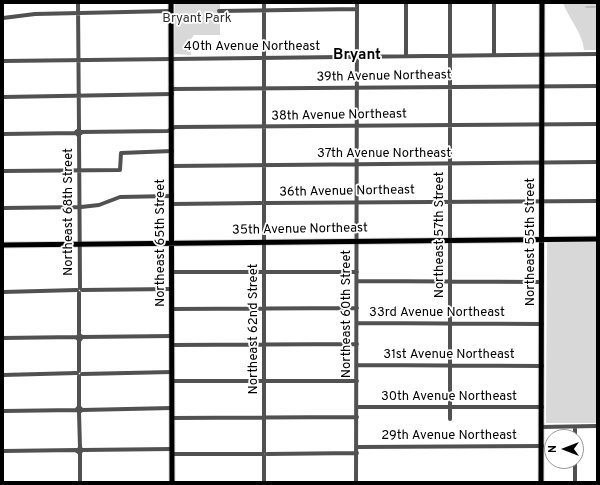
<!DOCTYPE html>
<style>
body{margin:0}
#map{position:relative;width:600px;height:485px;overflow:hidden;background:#fff;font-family:Overpass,sans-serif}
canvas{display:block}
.frame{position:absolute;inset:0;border:4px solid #000;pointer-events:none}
.north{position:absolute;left:544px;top:429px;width:40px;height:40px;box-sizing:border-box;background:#fff;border:1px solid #999;border-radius:50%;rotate:270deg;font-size:11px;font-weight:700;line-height:16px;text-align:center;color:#000}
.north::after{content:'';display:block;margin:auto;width:14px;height:18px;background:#000;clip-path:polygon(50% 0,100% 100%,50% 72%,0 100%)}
</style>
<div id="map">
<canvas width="600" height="485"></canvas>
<div class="frame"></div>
<div class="north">N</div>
</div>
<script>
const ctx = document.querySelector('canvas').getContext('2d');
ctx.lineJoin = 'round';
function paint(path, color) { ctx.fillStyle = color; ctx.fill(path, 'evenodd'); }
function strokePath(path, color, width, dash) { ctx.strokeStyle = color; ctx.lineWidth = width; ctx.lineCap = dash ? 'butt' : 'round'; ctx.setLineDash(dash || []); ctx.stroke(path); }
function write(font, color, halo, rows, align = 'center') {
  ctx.font = font + ' Overpass,sans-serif'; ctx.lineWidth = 3.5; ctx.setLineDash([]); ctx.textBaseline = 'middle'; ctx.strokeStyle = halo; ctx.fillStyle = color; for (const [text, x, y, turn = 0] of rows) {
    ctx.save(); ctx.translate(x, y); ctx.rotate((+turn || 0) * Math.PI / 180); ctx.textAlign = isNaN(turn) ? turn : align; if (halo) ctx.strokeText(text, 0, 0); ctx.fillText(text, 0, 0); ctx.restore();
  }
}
paint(new Path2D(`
 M175,3H220V35H194L191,39V55L174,54Z
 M563,3H597V50H584C583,34 569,19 563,3Z
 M547,241H597V423H546Z`), '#d8d8d8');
strokePath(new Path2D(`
 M586,7H597`), '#9f9f9f', 1);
const major = new Path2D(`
 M171,3L172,482
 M3,245L597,239
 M541,482L542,3`);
strokePath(major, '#dbdbdb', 7);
strokePath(new Path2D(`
 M78,3L79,130L81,133L78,135L76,132L79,130
 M406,3V56
 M219,11L357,9
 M3,18L35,14L171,11
 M494,55V3
 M3,61L597,54
 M172,89L597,86
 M3,97L172,94
 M81,132L168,131L175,127L597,124
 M3,134L76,133
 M79,135L80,288
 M172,166L597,162
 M3,171L120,170L121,153L172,151
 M264,201V3
 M266,203L597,201
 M172,204L261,203
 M264,205V452
 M3,208L81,207L99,205L120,197L172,196
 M172,272H357
 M357,281L542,282
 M82,290L172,289
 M3,292L77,290
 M79,293V335L77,338L80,340L82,337L79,335
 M172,309L357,308
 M357,323L542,324
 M82,337L172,336
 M3,338L77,337
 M79,340V371
 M172,345L357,344
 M357,365L542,366
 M82,374L172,372
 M3,375L77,373
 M79,376V407L82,410L79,412L77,409L79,407
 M172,381H357
 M357,407H542
 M82,410L172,408
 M3,411L77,410
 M79,412L80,448L82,450L80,453L77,451L80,448
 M172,418L357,417
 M450,419V3
 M542,427L597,426
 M575,437V427
 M357,447L542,446
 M82,450L172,449
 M3,451L77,450
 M172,454H262
 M267,454L357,453
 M80,482V453
 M264,482V456
 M356,482L357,3
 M575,482V461`), '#515151', 4);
strokePath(major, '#000', 5);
write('13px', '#2f2f2f', '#fff', [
 ["Bryant Park",197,19]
]);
write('13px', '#000', '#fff', [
 ["40th Avenue Northeast",252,47],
 ["39th Avenue Northeast",384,77,-1],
 ["38th Avenue Northeast",339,116,-1],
 ["37th Avenue Northeast",384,154],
 ["36th Avenue Northeast",347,192,-1],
 ["Northeast 68th Street",69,212,-90],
 ["35th Avenue Northeast",300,230,-1],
 ["Northeast 57th Street",440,235,-90],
 ["Northeast 55th Street",531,242,-90],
 ["Northeast 65th Street",161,243,-90],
 ["33rd Avenue Northeast",437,313],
 ["Northeast 60th Street",347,314,-90],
 ["Northeast 62nd Street",254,329,-90],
 ["31st Avenue Northeast",449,355],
 ["30th Avenue Northeast",449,397],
 ["29th Avenue Northeast",449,436]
]);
write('bold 15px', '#000', '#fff', [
 ["Bryant",357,56]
]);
</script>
